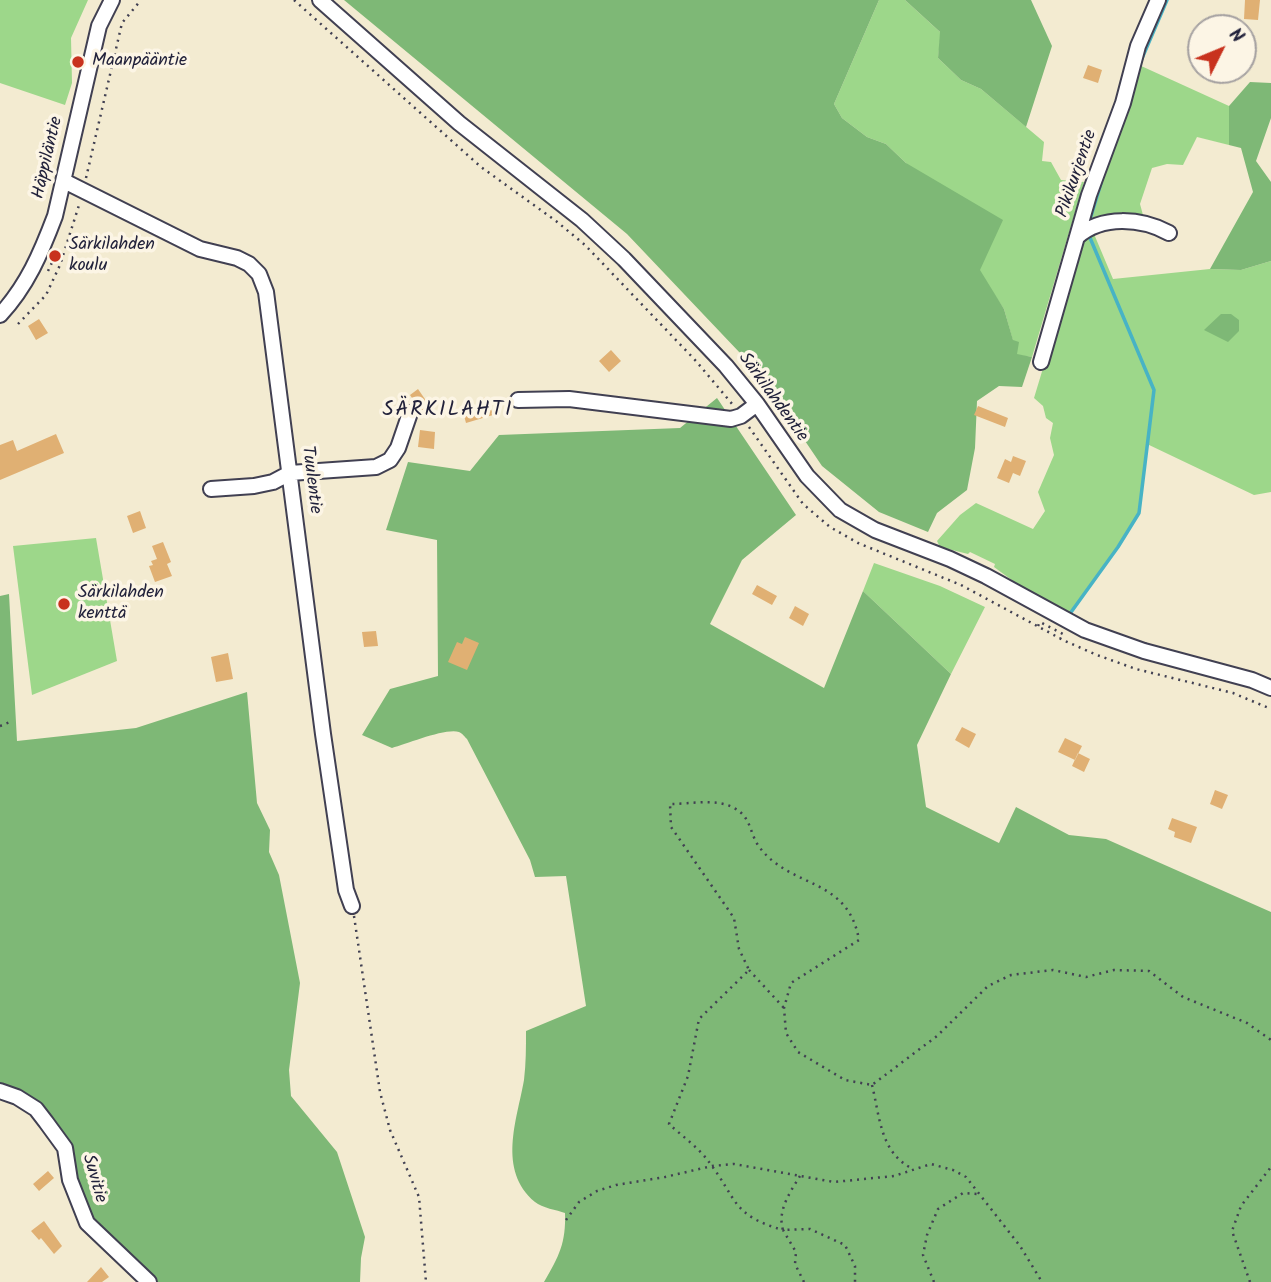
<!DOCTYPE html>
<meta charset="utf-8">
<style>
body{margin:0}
#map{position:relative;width:1271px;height:1282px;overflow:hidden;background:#f3ebd1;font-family:Kalam,sans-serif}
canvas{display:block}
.north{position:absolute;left:1187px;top:14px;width:70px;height:70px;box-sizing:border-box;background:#fcf5e5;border:2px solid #a5a1a1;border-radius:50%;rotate:47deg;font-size:19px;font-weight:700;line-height:28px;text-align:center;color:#22223b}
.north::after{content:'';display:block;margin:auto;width:24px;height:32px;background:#c8321e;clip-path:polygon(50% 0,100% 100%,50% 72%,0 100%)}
</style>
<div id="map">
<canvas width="1271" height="1282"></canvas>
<div class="north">N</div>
</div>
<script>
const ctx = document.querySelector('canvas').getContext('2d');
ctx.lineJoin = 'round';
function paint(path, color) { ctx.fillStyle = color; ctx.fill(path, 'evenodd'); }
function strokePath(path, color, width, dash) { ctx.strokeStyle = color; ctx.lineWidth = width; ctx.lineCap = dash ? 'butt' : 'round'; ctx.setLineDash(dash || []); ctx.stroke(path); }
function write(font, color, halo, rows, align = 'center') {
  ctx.font = font + ' Kalam,sans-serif'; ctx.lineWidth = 7; ctx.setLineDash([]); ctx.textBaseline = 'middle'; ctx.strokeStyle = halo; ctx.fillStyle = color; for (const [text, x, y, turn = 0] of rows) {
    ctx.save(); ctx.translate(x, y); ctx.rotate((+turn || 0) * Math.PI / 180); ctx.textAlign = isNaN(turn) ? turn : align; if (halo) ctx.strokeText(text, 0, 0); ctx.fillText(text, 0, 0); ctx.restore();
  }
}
paint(new Path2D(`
 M0,0H88L71,38L72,83L65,105L0,83Z
 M879,0H905L941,33L938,58L961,80L981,89L1044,142L1042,161L1051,162L1061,180L1084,182L1032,357L1017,355L1004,309L906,163L886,144L867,137L842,118L834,104Z
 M1139,65L1229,106V145L1197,137L1183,165L1167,164L1152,168L1140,204L1143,215L1106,219L1088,223Z
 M1094,234L1113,279L1210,269L1241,270L1271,261V492L1254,495L1147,444L1139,513L1118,547L1069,615L1024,589L994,567L995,564L970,552L968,554L940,547L937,541L960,515L976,503L1033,529L1045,511L1038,492L1054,455L1050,438L1053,423L1046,418L1043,406L1034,398L1082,239Z
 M96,538L117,661L32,695L13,546Z
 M874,563L940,586L985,607L951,674L863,591Z`), '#9dd78a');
paint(new Path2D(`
 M344,0H879L834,104L842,118L867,137L886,144L906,163L1003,220L980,270L1004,309L1013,340L1019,342L1017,354L1032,357L1022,387L999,386L977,401L975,448L967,490L937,513L928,532L879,512L822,466L759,373L627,234Z
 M905,0H1031L1052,46L1026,127L981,89L961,80L938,58L940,32Z
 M1250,82L1271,83V118L1256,161L1271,182V261L1241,270L1210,269L1253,192L1241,148L1229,145V106Z
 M1221,314H1231L1239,320V331L1228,342L1204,330Z
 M717,398L796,515L742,560L710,624L824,688L863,591L951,674L917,745L926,807L999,843L1016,807L1069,835L1106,839L1271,912V1282H544C559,1256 566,1243 565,1213C557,1210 542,1208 535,1202C497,1170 517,1120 524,1080C526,1063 526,1048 526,1031L586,1006L566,876L535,877L530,860L467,739C464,736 463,734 459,732C445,728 407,744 392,748L362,735L390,689L438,676L437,540L386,530L408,462L470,471L499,435L680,428Z
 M9,594L17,741L136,728L247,692L257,803L270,830L269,852L279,875L300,983L289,1070L291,1096L337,1152L365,1237L361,1258L360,1282H149L87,1223L68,1162L46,1122L0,1091V596Z`), '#7eb876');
strokePath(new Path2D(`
 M1140,63L1167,0
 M1088,226L1101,183
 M1069,615L1118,547L1139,513L1154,390L1088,233`), '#47b3c5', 3.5);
paint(new Path2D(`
 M1245,0H1260L1258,20L1244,19Z
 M1088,65L1102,70L1098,83L1083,78Z
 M39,319L48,333L36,340L28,326Z
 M611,350L621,361L609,372L599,361Z
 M418,389L429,405L421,411L410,395Z
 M487,397L493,415L466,423L463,412L479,407L477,400Z
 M978,406L1008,418L1005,427L974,415Z
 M420,430L435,432L434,449L418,447Z
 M56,434L64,453L0,480V445L13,440L17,451Z
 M1013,456L1026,461L1020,476L1013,473L1009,483L997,478L1005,459L1011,462Z
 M140,511L146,528L133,533L127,516Z
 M163,542L171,562L167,564L172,576L155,582L149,566L153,565L151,561L157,559L152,546Z
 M757,585L777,596L772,605L752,594Z
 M795,606L809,614L803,626L789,618Z
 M376,631L378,646L364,647L362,632Z
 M465,637L479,643L467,670L448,662L457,642L462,644Z
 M228,653L233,679L216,682L211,657Z
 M962,727L976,734L969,748L955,740Z
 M1065,738L1082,746L1075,760L1058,752Z
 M1078,753L1090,759L1084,772L1072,766Z
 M1215,790L1228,795L1222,809L1210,804Z
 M1172,818L1197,827L1191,843L1174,837L1175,832L1168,829Z
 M48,1171L54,1178L39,1191L33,1184Z
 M44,1221L62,1246L54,1254L41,1238L39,1240L31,1231Z
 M101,1267L109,1277L102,1282H87Z`), '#e0b073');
const minor = new Path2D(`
 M320,0L459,123L582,220L624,259L726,366L757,404L807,476L840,510L875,530L950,559L986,576L1085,630L1144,651L1252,680L1271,688
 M64,181L200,249L237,258L249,264L259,274L266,292L323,734L346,890L352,906
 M1077,237C1102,215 1141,218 1169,233
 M0,315C27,286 41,253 55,216L99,26L112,0
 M1041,362L1089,195L1123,103L1138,46L1158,0
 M518,400L569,399L731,419L741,416L757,404
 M211,489L254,486L273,482L290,473L376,467L390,460L398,448L410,413
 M0,1091L17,1097L36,1109L46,1122L65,1148L70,1180L87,1223L149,1282`);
strokePath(minor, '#414052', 18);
strokePath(new Path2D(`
 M294,0L481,167L556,221L585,245L696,361L733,405
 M86,178L122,23L141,0
 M48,271L55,256
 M18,324L46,295L60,265L80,202
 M749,427L803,504L830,527L858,543L961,585L1065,641L1097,655L1136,669L1233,693L1271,709
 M1038,626L1040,622L1063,634L1060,639
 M0,726L10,722
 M354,916L380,1092L390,1130L419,1197L426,1282
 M749,970L784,1008
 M872,1085C880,1117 880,1153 913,1169
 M800,1176C790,1192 777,1211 783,1230L810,1229L845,1245L855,1266V1282
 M566,1220L579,1202L597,1191L616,1185L665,1177L712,1166L734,1164L834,1182L894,1176L931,1164L953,1170L966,1177L1020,1246L1042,1282
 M804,1282L795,1264L796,1252L783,1230C731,1215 738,1200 709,1162C699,1148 682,1136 669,1124L688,1076L699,1019L749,970L739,949L734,918L671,827L670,804C689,804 717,798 734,808C752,817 749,834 760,848C792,889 848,877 859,940L791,983L784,1008L786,1033L798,1052L845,1080L872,1085L937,1036L988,986L1011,975L1053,970L1086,977L1114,970L1149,971L1183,997L1247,1023L1271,1040
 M934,1282L923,1255L927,1235L938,1209L963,1193L978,1194
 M1250,1282L1232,1231L1241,1206L1271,1167`), '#414052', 2.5, [2, 5]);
strokePath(minor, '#fff', 14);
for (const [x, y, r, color] of [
 [78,62,7,"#c8321e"],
 [55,256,7,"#c8321e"],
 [64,604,7,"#c8321e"]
]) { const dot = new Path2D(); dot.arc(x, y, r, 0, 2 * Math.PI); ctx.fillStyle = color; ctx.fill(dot); strokePath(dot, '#fcf5e5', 2.5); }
write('18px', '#22223b', '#fcf5e5', [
 ["Maanpääntie",92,62],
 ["Särkilahden",69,246],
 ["koulu",69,267],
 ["Särkilahden",78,594],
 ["kenttä",78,615]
], 'left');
write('18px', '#22223b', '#fcf5e5', [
 ["Häppiläntie",49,158,-77],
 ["Pikikurjentie",1078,174,-71],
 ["Särkilahdentie",772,398,54],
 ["Tuulentie",310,480,83],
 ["Suvitie",93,1179,74]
]);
ctx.letterSpacing = '2px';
write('21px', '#22223b', '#fcf5e5', [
 ["SÄRKILAHTI",448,411]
]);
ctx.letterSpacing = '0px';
</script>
